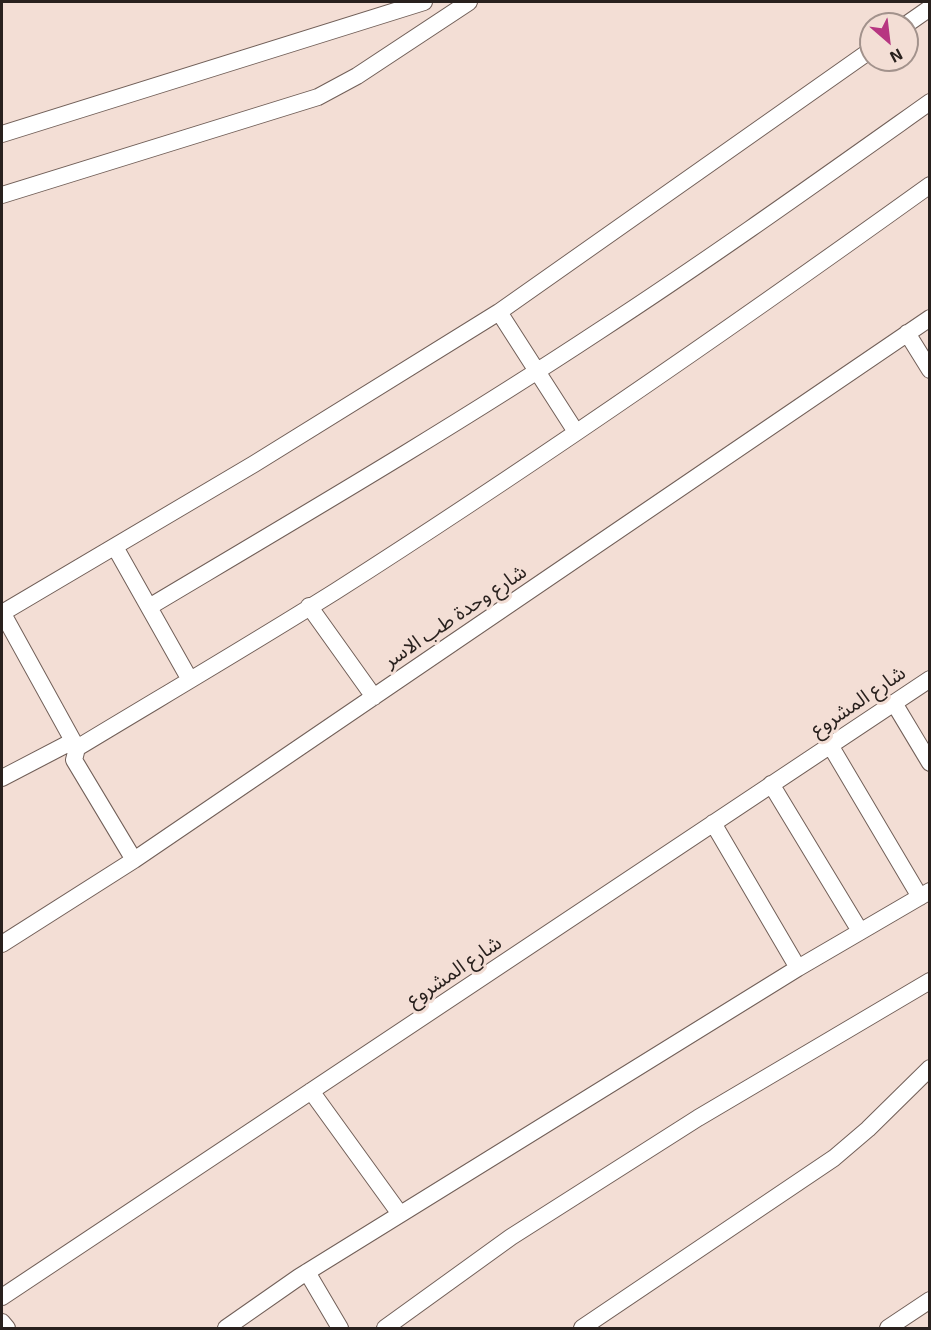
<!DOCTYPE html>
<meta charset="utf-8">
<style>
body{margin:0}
#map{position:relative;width:931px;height:1330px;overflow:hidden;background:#f3ded5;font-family:"Exo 2",sans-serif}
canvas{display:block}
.frame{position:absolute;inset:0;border:3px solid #29211e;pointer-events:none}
.north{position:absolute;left:859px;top:12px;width:60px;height:60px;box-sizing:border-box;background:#f3ded5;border:2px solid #a2928c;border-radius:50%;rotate:152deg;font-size:16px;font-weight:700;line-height:24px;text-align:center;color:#29211e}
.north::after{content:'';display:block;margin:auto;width:21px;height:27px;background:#b73681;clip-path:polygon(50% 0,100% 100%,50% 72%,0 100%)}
</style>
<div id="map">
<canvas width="931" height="1330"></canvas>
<div class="frame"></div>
<div class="north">N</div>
</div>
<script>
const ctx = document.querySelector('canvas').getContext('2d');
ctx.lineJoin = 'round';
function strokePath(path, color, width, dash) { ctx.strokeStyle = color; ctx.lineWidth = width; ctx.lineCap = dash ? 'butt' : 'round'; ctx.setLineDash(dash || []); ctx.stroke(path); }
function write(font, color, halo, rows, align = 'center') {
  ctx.font = font + ' "Exo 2","Noto Sans Arabic",sans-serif'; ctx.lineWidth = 6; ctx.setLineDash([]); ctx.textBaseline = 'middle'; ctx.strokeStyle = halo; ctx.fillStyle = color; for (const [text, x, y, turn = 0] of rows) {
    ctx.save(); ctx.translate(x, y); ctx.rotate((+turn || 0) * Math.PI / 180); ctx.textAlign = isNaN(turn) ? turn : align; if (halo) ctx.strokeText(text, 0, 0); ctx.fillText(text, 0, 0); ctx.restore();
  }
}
const street = new Path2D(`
 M907,24L930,8
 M2,134L424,2
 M2,195L318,97L357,76L469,2
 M499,312L576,432
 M907,333L930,370
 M115,547L190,680
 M309,606L374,697
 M149,607C300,517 452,428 599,331C711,258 820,180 930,102
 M2,612L77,748
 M2,613L254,464L499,312L871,50
 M894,703L930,763
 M830,745L920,897
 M2,778L73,741
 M771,784L860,931
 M713,823L798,968
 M134,860L74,760L77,748C163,696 250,645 336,591C538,462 735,325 930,185
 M2,944L134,860L930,318
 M311,1091L400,1214
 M307,1272L340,1328
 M2,1297L930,679
 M2,1322L7,1328
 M226,1328L299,1277L798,968L930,891
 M385,1328L511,1237L698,1118L930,981
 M582,1328L834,1158L868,1129L930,1068
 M888,1328L930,1300`);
strokePath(street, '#715f58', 18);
strokePath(street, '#fff', 16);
write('20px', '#29211e', '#f3ded5', [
 ["شارع وحدة طب الاسر",455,616,-34],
 ["شارع المشروع",858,701,-34],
 ["شارع المشروع",454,971,-34]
]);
</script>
